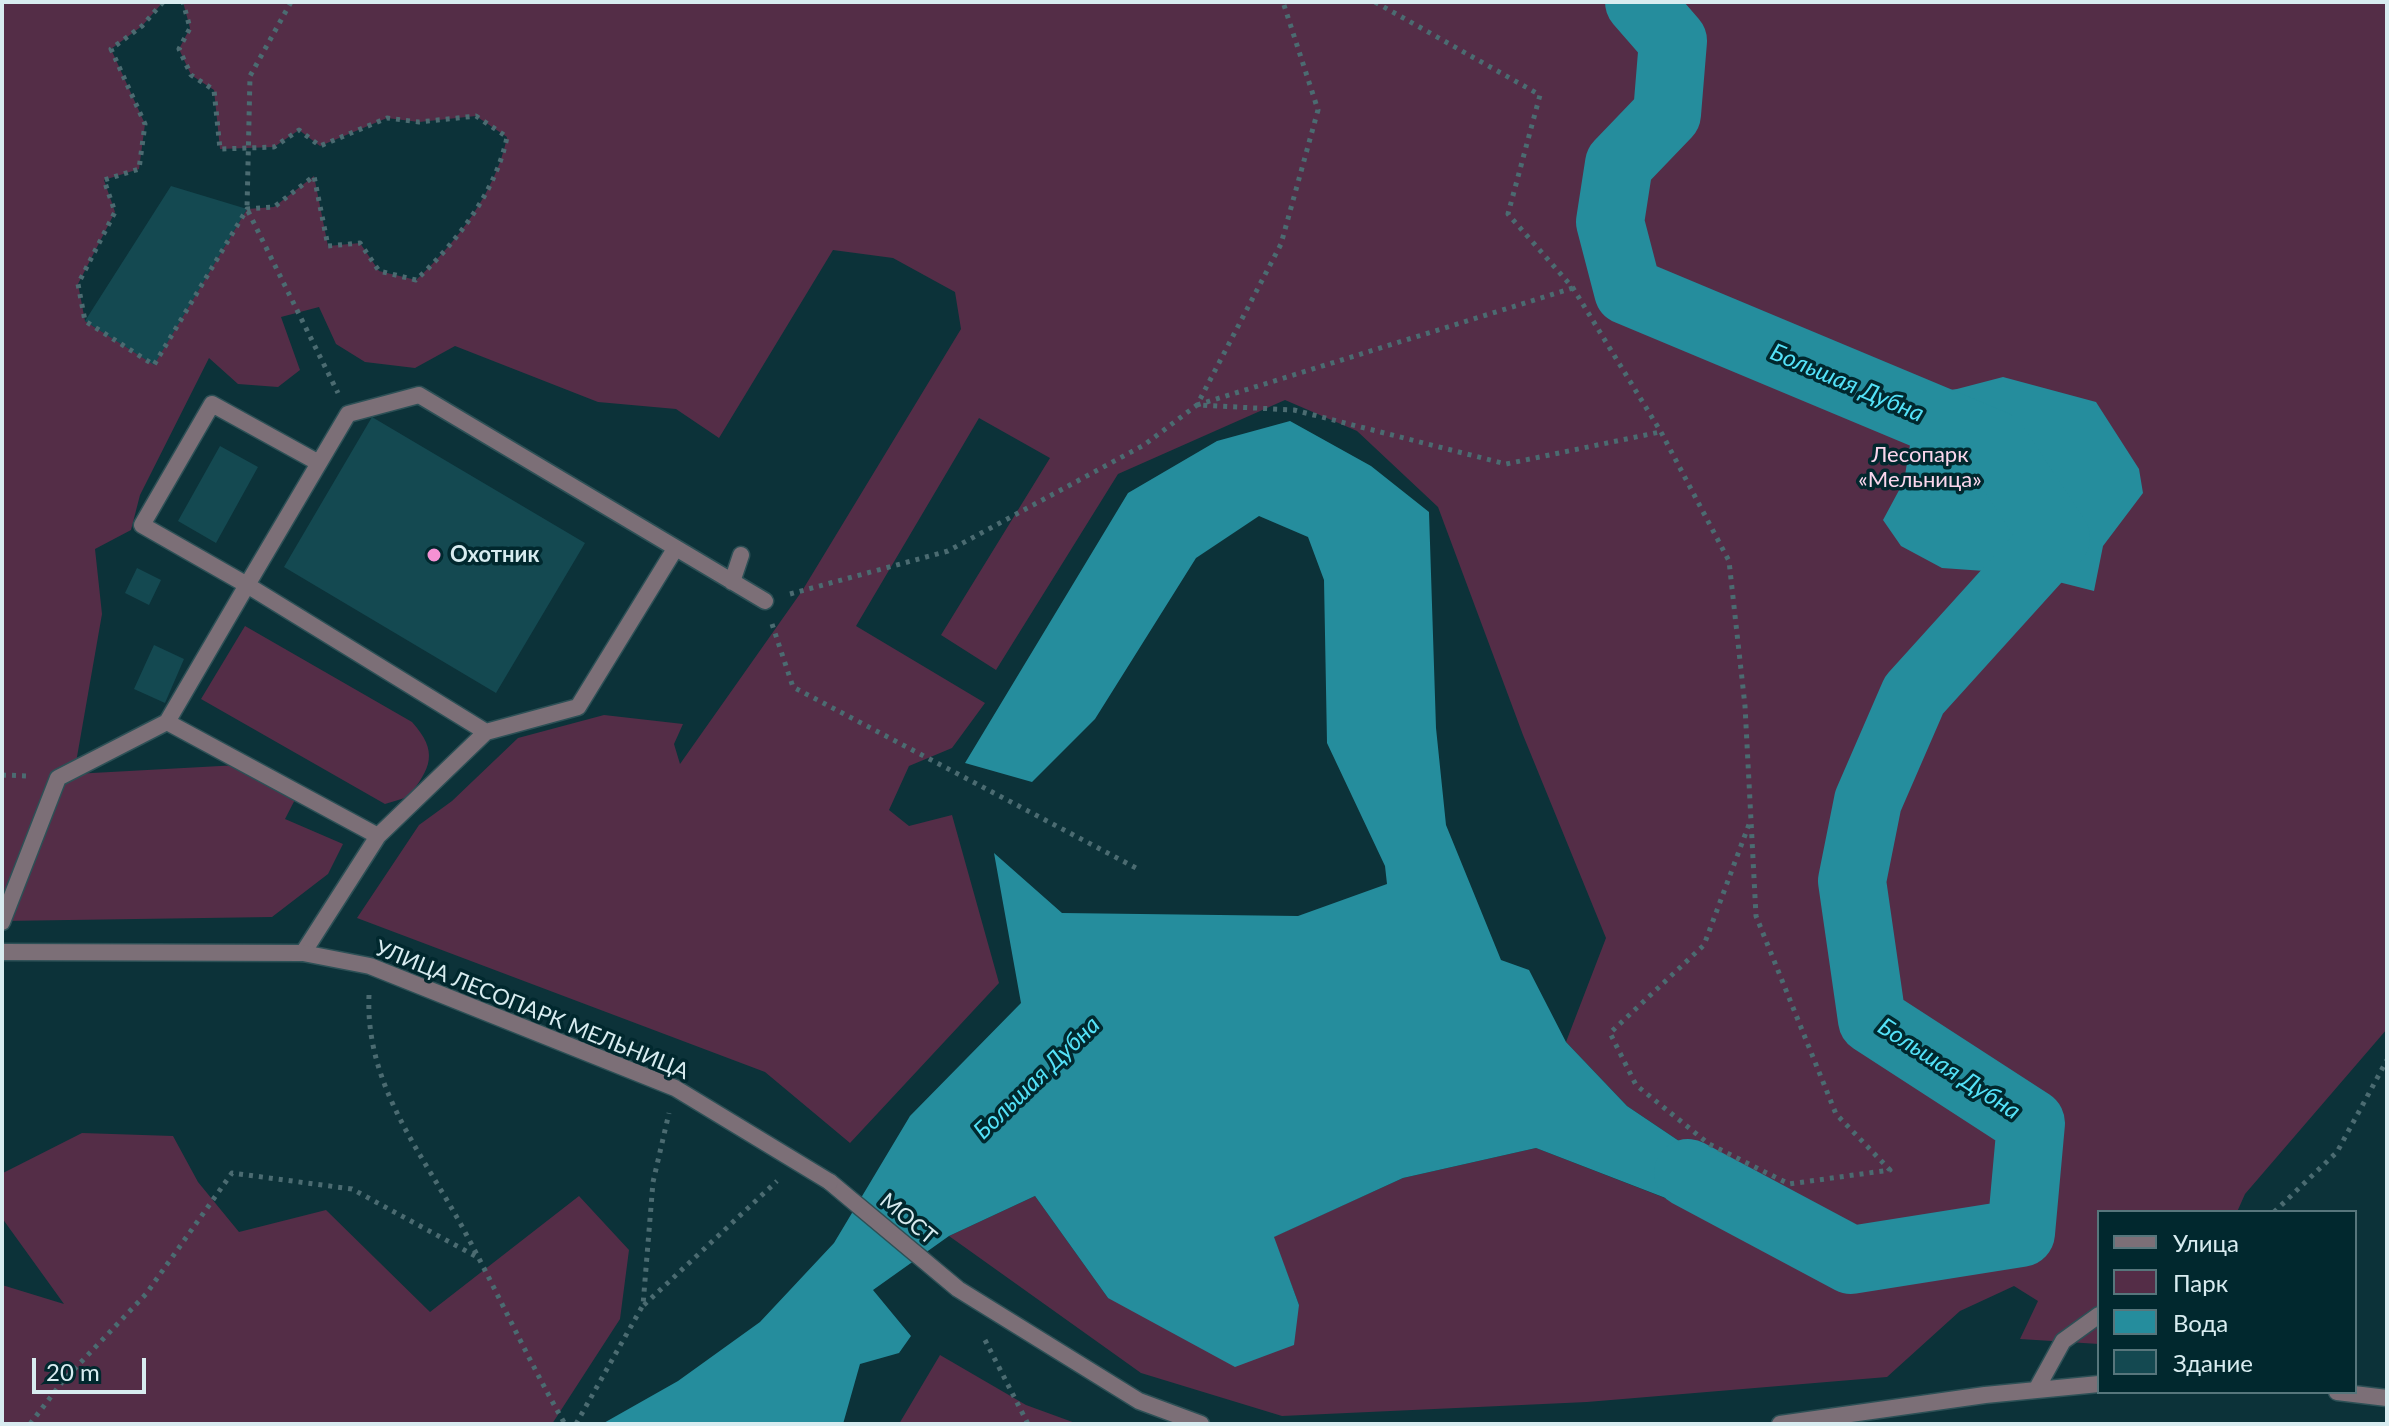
<!DOCTYPE html>
<meta charset="utf-8">
<style>
body{margin:0}
#map{position:relative;width:2389px;height:1426px;overflow:hidden;background:#0c3239;font-family:Lato,sans-serif}
canvas{display:block}
.frame{position:absolute;inset:0;border:4px solid #d8ecf0;pointer-events:none}
.legend{position:absolute;left:2097px;top:1210px;width:260px;height:184px;box-sizing:border-box;background:#01282e;border:2px solid #57767c;margin:0;padding:10px 14px;list-style:none;font-size:24px;color:#d8ecf0}
.legend li{display:flex;align-items:center;gap:16px;height:40px}
.legend b{width:40px;border:2px solid #57767c}
.scale{position:absolute;left:32px;top:1358px;width:114px;height:36px;box-sizing:border-box;border:4px solid #d8ecf0;border-top:0;padding-left:10px;font-size:24px;line-height:28px;white-space:nowrap;color:#d8ecf0;-webkit-text-stroke:6px #01282e;paint-order:stroke}
</style>
<div id="map">
<canvas width="2389" height="1426"></canvas>
<div class="frame"></div>
<ul class="legend">
<li><b style="height:10px;background:#7c6f77"></b>Улица</li>
<li><b style="height:22px;background:#542d47"></b>Парк</li>
<li><b style="height:22px;background:#258d9d"></b>Вода</li>
<li><b style="height:22px;background:#144951"></b>Здание</li>
</ul>
<div class="scale">20 m</div>
</div>
<script>
const ctx = document.querySelector('canvas').getContext('2d');
ctx.lineJoin = 'round';
function paint(path, color) { ctx.fillStyle = color; ctx.fill(path, 'evenodd'); }
function strokePath(path, color, width, dash) { ctx.strokeStyle = color; ctx.lineWidth = width; ctx.lineCap = dash ? 'butt' : 'round'; ctx.setLineDash(dash || []); ctx.stroke(path); }
function write(font, color, halo, rows, align = 'center') {
  ctx.font = font + ' Lato,sans-serif'; ctx.lineWidth = 7; ctx.setLineDash([]); ctx.textBaseline = 'middle'; ctx.strokeStyle = halo; ctx.fillStyle = color; for (const [text, x, y, turn = 0] of rows) {
    ctx.save(); ctx.translate(x, y); ctx.rotate((+turn || 0) * Math.PI / 180); ctx.textAlign = isNaN(turn) ? turn : align; if (halo) ctx.strokeText(text, 0, 0); ctx.fillText(text, 0, 0); ctx.restore();
  }
}
paint(new Path2D(`
 M2,2H163L142,26L111,49L145,124L139,169L104,180L115,212L78,284L85,321L154,364L247,209L274,207L314,176L328,246L360,243L379,271L416,280C456,243 496,192 507,137L476,116L419,122L387,118L320,146L299,130L274,147L220,149L214,90L191,75L179,49L190,28L183,2H2387V1029L2245,1194L2237,1212H2099V1344L2020,1339L2038,1301L2014,1286L1960,1311L1887,1377L1587,1402L1282,1416L1141,1373L949,1236L1035,1196L1108,1298L1299,1305L1273,1237L1403,1178L1536,1148L1763,1236L1779,1199L1682,1143L1627,1106L1566,1042L1606,938L1523,735L1438,507L1357,431L1285,400L1118,474L996,670L941,635L1050,458L979,418L856,626L985,703L952,748L909,766L889,810L909,826L952,815L999,983L850,1143L765,1072L357,918L419,825L452,801L518,738L604,715L683,724L674,744L680,764L802,591L961,329L955,292L893,258L833,250L719,438L676,409L598,402L455,346L415,368L365,362L336,344L319,307L281,317L300,370L278,387L238,384L209,358L140,495L131,530L95,549L102,614L74,774L257,764L301,788L285,819L343,844L328,874L272,917L2,921Z
 M245,626L412,722C439,752 431,768 408,797L385,804L201,699Z
 M82,1133L173,1136L198,1182L239,1232L326,1210L430,1312L579,1196L629,1250L620,1319L552,1424H2V1285L64,1304L2,1218L3,1173Z
 M940,1355L1026,1405L1078,1424H899Z`), '#542d47');
paint(new Path2D(`
 M2003,377L2096,402L2139,469L2143,493L2103,546L2094,591L2027,574L1942,568L1901,546L1883,520L1904,481L1910,445L1886,399L1957,389Z
 M1290,421L1371,466L1429,512L1436,728L1446,825L1501,960L1529,970L1566,1042L1627,1106L1682,1143L1779,1199L1764,1236L1536,1148L1403,1178L1274,1237L1299,1305L1294,1345L1235,1367L1108,1298L1035,1196L949,1236L873,1290L911,1336L899,1353L860,1364L843,1424H602L678,1381L760,1322L834,1243L910,1116L1021,1003L994,853L1062,913L1298,916L1387,884L1385,866L1327,743L1324,580L1308,537L1259,516L1196,558L1095,719L1032,782L965,763L1128,493L1217,441Z`), '#258d9d');
strokePath(new Path2D(`
 M1639,2L1673,41L1667,114L1619,164L1610,222L1628,291L1994,444L2056,538L1914,695L1868,801L1852,881L1872,1020L2031,1123L2021,1233L1851,1260L1688,1173`), '#258d9d', 68);
paint(new Path2D(`
 M171,186L247,209L154,365L85,321Z
 M372,417L585,543L496,693L284,567Z
 M220,446L258,467L216,543L178,521Z
 M137,568L161,580L149,605L125,593Z
 M154,645L184,659L165,703L134,689Z`), '#144951');
const lane = new Path2D(`
 M319,463L212,404L142,525L247,585L348,414L419,395L765,601
 M732,582L741,555
 M167,722L378,836
 M2,922L58,778L167,722L247,585L486,732
 M303,953L378,836L486,732L578,707L675,549
 M830,1182L958,1289L1139,1401L1201,1424
 M2036,1390L2063,1341L2099,1315
 M2337,1392L2387,1398
 M1780,1424L1985,1395L2099,1384`);
const street = new Path2D(`
 M2,952L303,953L370,966L675,1088L830,1182`);
strokePath(lane, '#2d5056', 19);
strokePath(street, '#2d5056', 19);
strokePath(new Path2D(`
 M163,2L142,26L111,49L145,124L139,169L104,180L115,212L78,284L85,321L154,365L247,209L274,207L314,176L328,246L360,243L379,271L416,280C456,243 496,192 507,137L476,116L419,122L387,118L320,146L299,130L274,147L220,149L214,90L191,75L179,49L190,28L183,2
 M291,2L250,76L247,209L338,393
 M1375,2L1540,95L1508,214L1573,288L1661,432L1729,561L1745,706L1756,916L1836,1114L1890,1170L1789,1184L1709,1144L1636,1085L1610,1033L1704,945L1751,819
 M1573,288L1197,405L1294,410L1506,464L1660,432
 M790,594L948,551L1144,445L1197,405L1281,244L1318,110L1283,2
 M772,624L793,687L1138,869
 M2,775L29,776
 M369,995C365,1088 425,1156 466,1234C500,1297 529,1362 565,1424
 M2274,1212L2337,1152L2387,1060
 M644,1305L777,1181
 M985,1340L1028,1424
 M30,1424L63,1381L146,1294L232,1173L352,1189L479,1258
 M576,1424L643,1305L653,1182L669,1113`), '#4b6b71', 5, [4, 6]);
strokePath(lane, '#7c6f77', 16);
strokePath(street, '#7c6f77', 16);
for (const [x, y, r, color] of [
 [434,555,8,"#f591d3"]
]) { const dot = new Path2D(); dot.arc(x, y, r, 0, 2 * Math.PI); ctx.fillStyle = color; ctx.fill(dot); strokePath(dot, '#01282e', 3); }
write('22px', '#fad6ec', '#01282e', [
 ["Лесопарк",1920,455],
 ["«Мельница»",1920,480]
]);
write('bold 22px', '#d8ecf0', '#01282e', [
 ["Охотник",450,555]
], 'left');
write('22px', '#d8ecf0', '#01282e', [
 ["УЛИЦА ЛЕСОПАРК МЕЛЬНИЦА",532,1010,22],
 ["МОСТ",908,1219,40]
]);
write('italic 24px', '#54e2f8', '#01282e', [
 ["Большая Дубна",1847,383,23],
 ["Большая Дубна",1949,1069,33],
 ["Большая Дубна",1037,1078,-44]
]);
</script>
